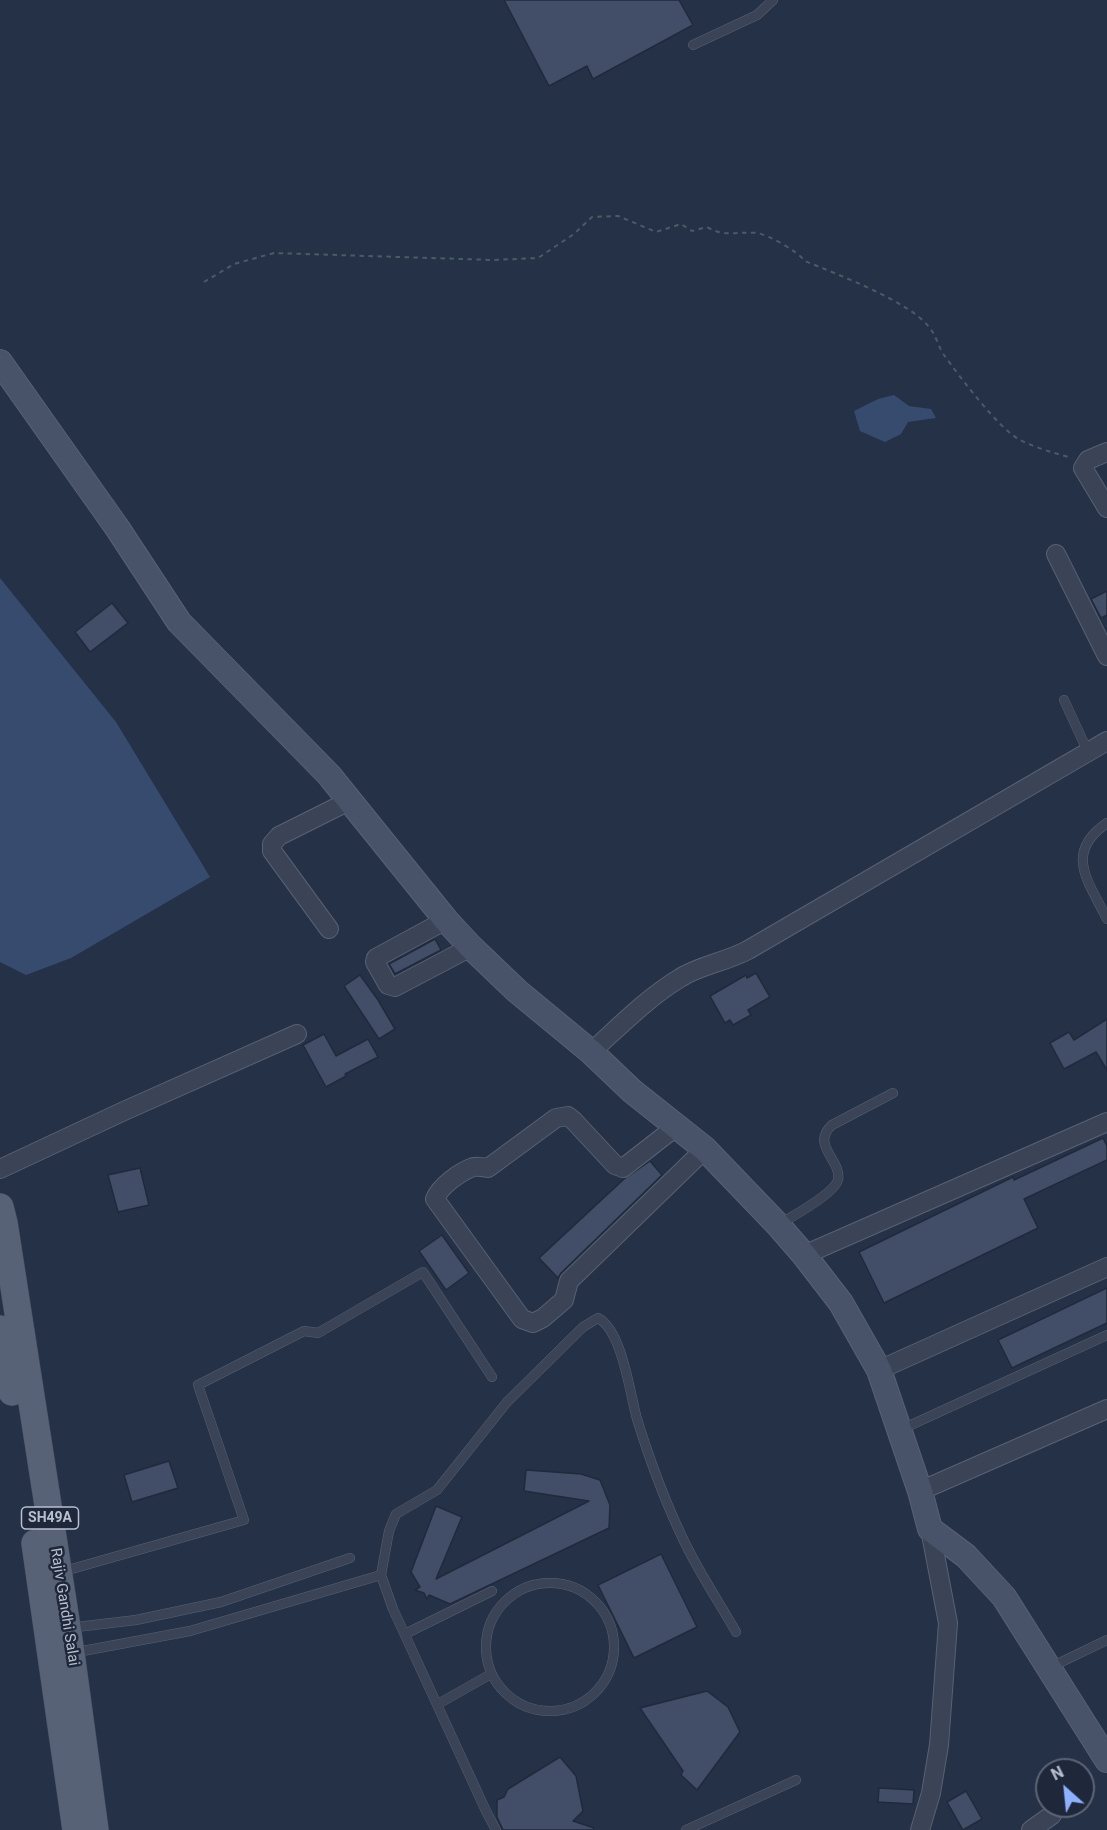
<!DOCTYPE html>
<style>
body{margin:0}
#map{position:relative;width:1107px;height:1830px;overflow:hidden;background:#253147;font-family:Roboto,sans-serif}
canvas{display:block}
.north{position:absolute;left:1035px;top:1758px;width:60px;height:60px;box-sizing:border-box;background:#1f283b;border:2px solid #5c6476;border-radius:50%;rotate:333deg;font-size:16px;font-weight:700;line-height:24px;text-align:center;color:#b8bfcf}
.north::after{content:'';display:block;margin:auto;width:21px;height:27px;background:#8db1ff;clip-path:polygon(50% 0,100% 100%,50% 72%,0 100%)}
</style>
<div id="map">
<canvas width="1107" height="1830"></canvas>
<div class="north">N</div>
</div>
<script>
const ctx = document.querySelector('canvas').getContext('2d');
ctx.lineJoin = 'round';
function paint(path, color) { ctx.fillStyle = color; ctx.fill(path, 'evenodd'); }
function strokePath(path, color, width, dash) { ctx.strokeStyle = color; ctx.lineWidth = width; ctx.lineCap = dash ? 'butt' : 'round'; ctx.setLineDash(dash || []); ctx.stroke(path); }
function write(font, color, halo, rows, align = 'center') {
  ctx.font = font + ' Roboto,sans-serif'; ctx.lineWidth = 5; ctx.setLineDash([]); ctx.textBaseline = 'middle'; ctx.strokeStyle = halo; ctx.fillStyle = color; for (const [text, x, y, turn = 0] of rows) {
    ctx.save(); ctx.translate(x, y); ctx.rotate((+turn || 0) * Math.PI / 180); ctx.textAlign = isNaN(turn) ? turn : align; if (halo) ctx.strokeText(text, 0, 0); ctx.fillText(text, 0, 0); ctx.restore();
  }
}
paint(new Path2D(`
 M894,395L909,406L931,409L936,418L908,422L901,434L885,442L860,431L854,411L878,399Z
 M0,578L116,722L210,877L71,958L26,975L0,962Z`), '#374b6f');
const building = new Path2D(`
 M504,0H679L693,25L593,79L587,66L549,86Z
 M1107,591V615L1101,618L1091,599Z
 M112,603L128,623L90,652L75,632Z
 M435,939L441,950L395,974L389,964Z
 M756,973L770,997L748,1010L751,1015L733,1025L730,1020L725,1023L710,996L746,975L747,978Z
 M360,975L378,1000L395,1029L379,1039L344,986Z
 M1107,1019V1070L1096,1052L1064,1069L1050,1043L1069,1032L1074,1040Z
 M324,1034L336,1056L368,1039L378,1057L345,1074L346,1076L326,1087L303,1045Z
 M1103,1138L1107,1146V1160L1024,1199L1038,1228L884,1303L859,1252L1013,1177L1014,1180Z
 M650,1161L662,1175L561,1273L558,1278L539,1258L624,1179Z
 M140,1168L149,1205L118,1212L108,1175Z
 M442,1235L469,1273L446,1290L419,1251Z
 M1107,1288V1323L1012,1368L998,1340Z
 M169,1461L178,1488L132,1502L124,1475Z
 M526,1470L581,1474L600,1480L610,1505L609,1528L450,1604L429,1595L427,1599L424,1593L415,1590L420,1587L411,1572L436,1506L462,1517L436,1579L589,1501L524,1491Z
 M661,1554L697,1627L634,1658L598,1585Z
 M707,1691L728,1707L740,1732L697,1790L681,1775L683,1771L640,1708Z
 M560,1757L576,1776L583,1811L573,1821L594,1828L593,1830H503L497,1817V1800L504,1797L508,1789Z
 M879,1788L914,1790L913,1804L878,1802Z
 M966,1791L982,1819L963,1830L947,1802Z`);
paint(building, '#424e67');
strokePath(building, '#212a3d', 1.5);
const lane = new Path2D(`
 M693,45L757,15L773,0
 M1064,700L1088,752
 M1107,823C1063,853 1089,882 1107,919
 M778,1225C791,1217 834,1194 838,1180C842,1160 810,1145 832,1125L893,1093
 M900,1430L1107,1335
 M61,1572L244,1520L198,1385L304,1331L318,1333L423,1272L492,1377
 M486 1647a64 64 0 1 1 128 0a64 64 0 1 1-128 0Z
 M68,1628L136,1620L221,1602L350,1558
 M405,1634L492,1591
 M72,1653L190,1631L381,1575
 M1051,1667L1107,1640
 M438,1704L491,1674
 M496,1830L486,1811L393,1609L381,1575L389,1531L396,1514L437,1490L507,1402L583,1327L598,1318C622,1330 630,1394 637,1419C650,1461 666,1504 685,1543C700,1574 719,1602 736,1632
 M686,1830L796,1780`);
const street = new Path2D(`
 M1107,452L1088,460L1083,468L1107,508
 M1056,554L1107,656
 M446,920L376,958L375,962L388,985L395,987L471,947
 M329,929L272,851V844L279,836L349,801
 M591,1052C619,1027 647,998 680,978C700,965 726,962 748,950L1107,741
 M677,1126L623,1168L615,1165L573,1120L568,1116L556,1118L488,1168C483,1167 478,1166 473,1167C460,1172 440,1186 435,1199L522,1319L533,1323L543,1318L564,1300L569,1281L705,1149
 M0,1169L124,1111L297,1034
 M804,1255L1107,1122
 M879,1370L1107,1267
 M920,1491L1107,1409
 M920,1830L931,1793L939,1745L948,1623L930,1529
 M1031,1830L1052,1815`);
const secondary = new Path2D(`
 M0,362L118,529L179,622L329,775L446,920L471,947L517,991L591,1052L632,1091L705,1149L778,1225L804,1255L841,1303L879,1370L920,1491L930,1529L966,1556L1004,1597L1107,1760`);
const primary = new Path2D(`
 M0,1207L4,1223L71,1653L95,1830
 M0,1329L12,1392
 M35,1543L76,1830`);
strokePath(lane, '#596173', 10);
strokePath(street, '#596173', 20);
strokePath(secondary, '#596173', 26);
strokePath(primary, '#444c5f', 28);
strokePath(new Path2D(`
 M204,282L234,264L274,253L493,260L538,258L574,234L592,217L618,216L656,232L681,224L692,231L707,227C726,238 737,231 757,233C769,235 797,251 805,261C836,274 909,301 929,327C936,335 938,346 944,355C959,376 999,429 1020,440C1036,448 1054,453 1072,458`), '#465e63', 2, [4.5, 4.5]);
strokePath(lane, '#3a4456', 9);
strokePath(street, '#3a4456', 18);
strokePath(secondary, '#485269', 24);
strokePath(primary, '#586276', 27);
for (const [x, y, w] of [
 [50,1518,57]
]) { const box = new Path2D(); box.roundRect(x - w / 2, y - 11, w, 22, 4.5); ctx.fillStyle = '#1f283b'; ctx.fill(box); strokePath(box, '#b8bfcf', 1.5); }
write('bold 14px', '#b8bfcf', null, [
 ["SH49A",50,1518]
]);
write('15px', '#b8bfcf', '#1f283b', [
 ["Rajiv Gandhi Salai",64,1607,81]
]);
</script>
